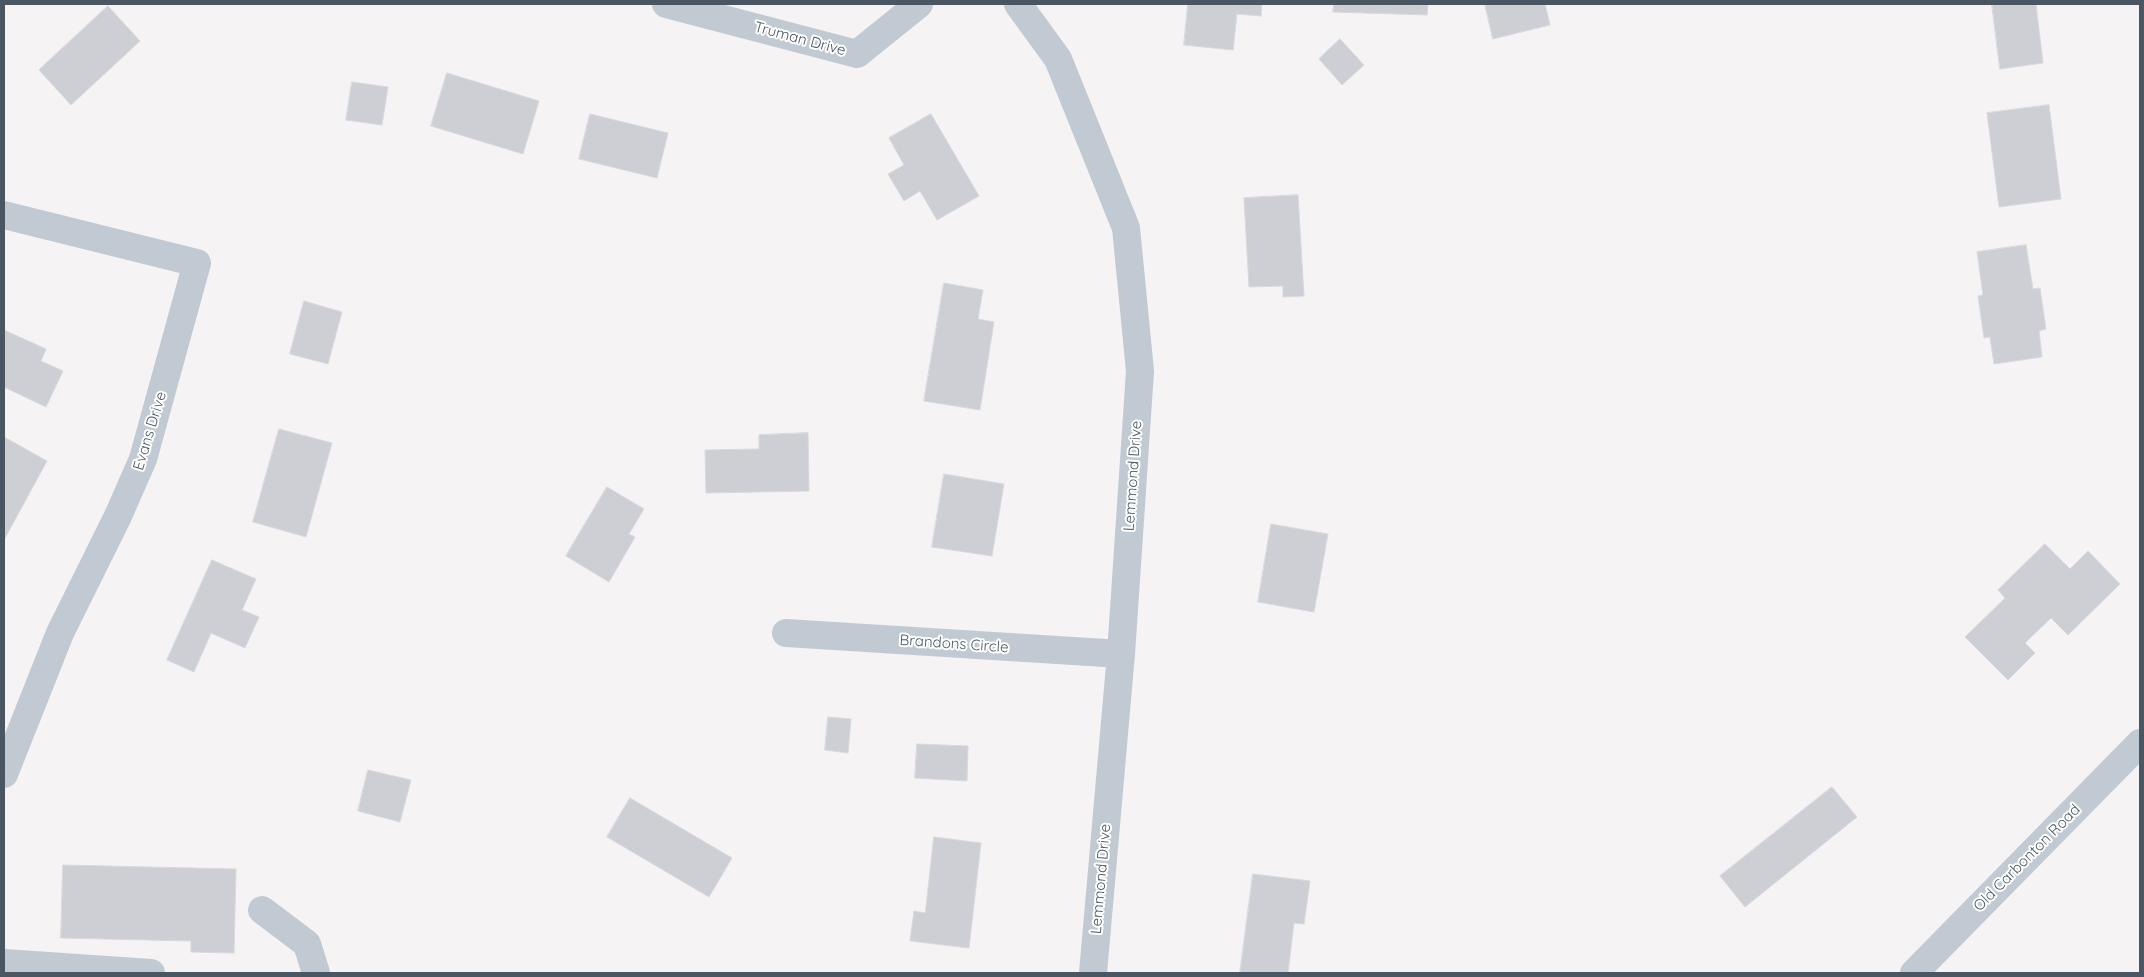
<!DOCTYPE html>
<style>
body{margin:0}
#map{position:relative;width:2144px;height:977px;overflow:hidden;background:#f5f3f3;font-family:Quicksand,sans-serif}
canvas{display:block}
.frame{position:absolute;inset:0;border:5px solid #4a5661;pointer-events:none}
</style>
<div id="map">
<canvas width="2144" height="977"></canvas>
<div class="frame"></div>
</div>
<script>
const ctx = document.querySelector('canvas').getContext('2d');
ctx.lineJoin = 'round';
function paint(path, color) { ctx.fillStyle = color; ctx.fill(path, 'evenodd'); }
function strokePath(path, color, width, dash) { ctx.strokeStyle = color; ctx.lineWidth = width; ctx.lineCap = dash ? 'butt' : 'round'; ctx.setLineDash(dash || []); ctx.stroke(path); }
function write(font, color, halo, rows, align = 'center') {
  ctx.font = font + ' Quicksand,sans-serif'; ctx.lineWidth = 4; ctx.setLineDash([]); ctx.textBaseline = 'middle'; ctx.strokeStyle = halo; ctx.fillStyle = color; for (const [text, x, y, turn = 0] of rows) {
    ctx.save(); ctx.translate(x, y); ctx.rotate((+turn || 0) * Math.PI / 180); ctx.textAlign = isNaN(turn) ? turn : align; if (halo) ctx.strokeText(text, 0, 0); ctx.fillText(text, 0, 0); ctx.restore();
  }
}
const building = new Path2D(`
 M1188,4H1262L1261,16L1237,14L1233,50L1184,45Z
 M1334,4H1428L1427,15L1333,12Z
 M1485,4H1545L1550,25L1493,39Z
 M1992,4H2036L2043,63L2000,69Z
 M108,6L140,41L71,105L39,70Z
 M1340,39L1364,65L1342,85L1319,59Z
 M447,73L539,101L523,154L431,126Z
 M352,82L388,87L382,125L346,120Z
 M2049,105L2061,199L1999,207L1987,113Z
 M590,114L668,133L657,178L579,159Z
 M931,114L979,196L937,220L920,191L904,201L888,174L904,165L889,138Z
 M1298,195L1304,296L1283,297V286L1249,287L1244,198Z
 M2026,245L2033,289L2040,288L2046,329L2039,331L2042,357L1994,364L1990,337L1984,338L1978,296L1983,295L1977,252Z
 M944,283L983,290L978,319L994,322L980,410L924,401Z
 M304,301L342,312L328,364L290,354Z
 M4,330L46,349L41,361L63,371L46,407L4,387Z
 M279,429L332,443L306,537L253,522Z
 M808,433L809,491L706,493L705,450L759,449V435Z
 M4,437L47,461L4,540Z
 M944,474L1004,484L992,556L932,547Z
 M607,487L644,509L629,534L635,537L609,582L566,556Z
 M1271,524L1328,534L1314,612L1258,602Z
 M2045,544L2070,569L2088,551L2120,584L2068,635L2051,618L2025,643L2035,653L2008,680L1965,637L2005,598L1998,590Z
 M212,560L256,579L242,610L259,617L245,648L211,633L194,672L167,660Z
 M828,717L851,719L848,753L825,750Z
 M917,744L968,746L967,781L915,778Z
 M368,770L411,780L400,822L358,811Z
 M1832,787L1857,817L1745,907L1720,876Z
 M630,798L732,858L709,897L607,837Z
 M934,837L981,843L969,948L910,941L914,911L925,913Z
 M63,865L236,869L234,953L191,952V941L61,938Z
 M1253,874L1310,881L1304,924L1294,923L1288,973H1240Z`);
paint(building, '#cdcfd5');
strokePath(building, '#d7d9de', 1);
strokePath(new Path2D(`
 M666,4L857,54L919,4
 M1018,4L1058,59L1126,228L1140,371L1121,654L1093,973
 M4,215L197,263L143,459L118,516L60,633L4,774
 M786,633L1121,654
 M262,910L307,944L316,973
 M4,963L151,973
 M1914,973L2140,743`), '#c1cad2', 28);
write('15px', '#4a5661', '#fff', [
 ["Truman Drive",800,39,15],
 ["Evans Drive",150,431,-73],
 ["Lemmond Drive",1133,476,-86],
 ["Brandons Circle",954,644,4],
 ["Old Carbonton Road",2027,858,-45],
 ["Lemmond Drive",1101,879,-85]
]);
</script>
